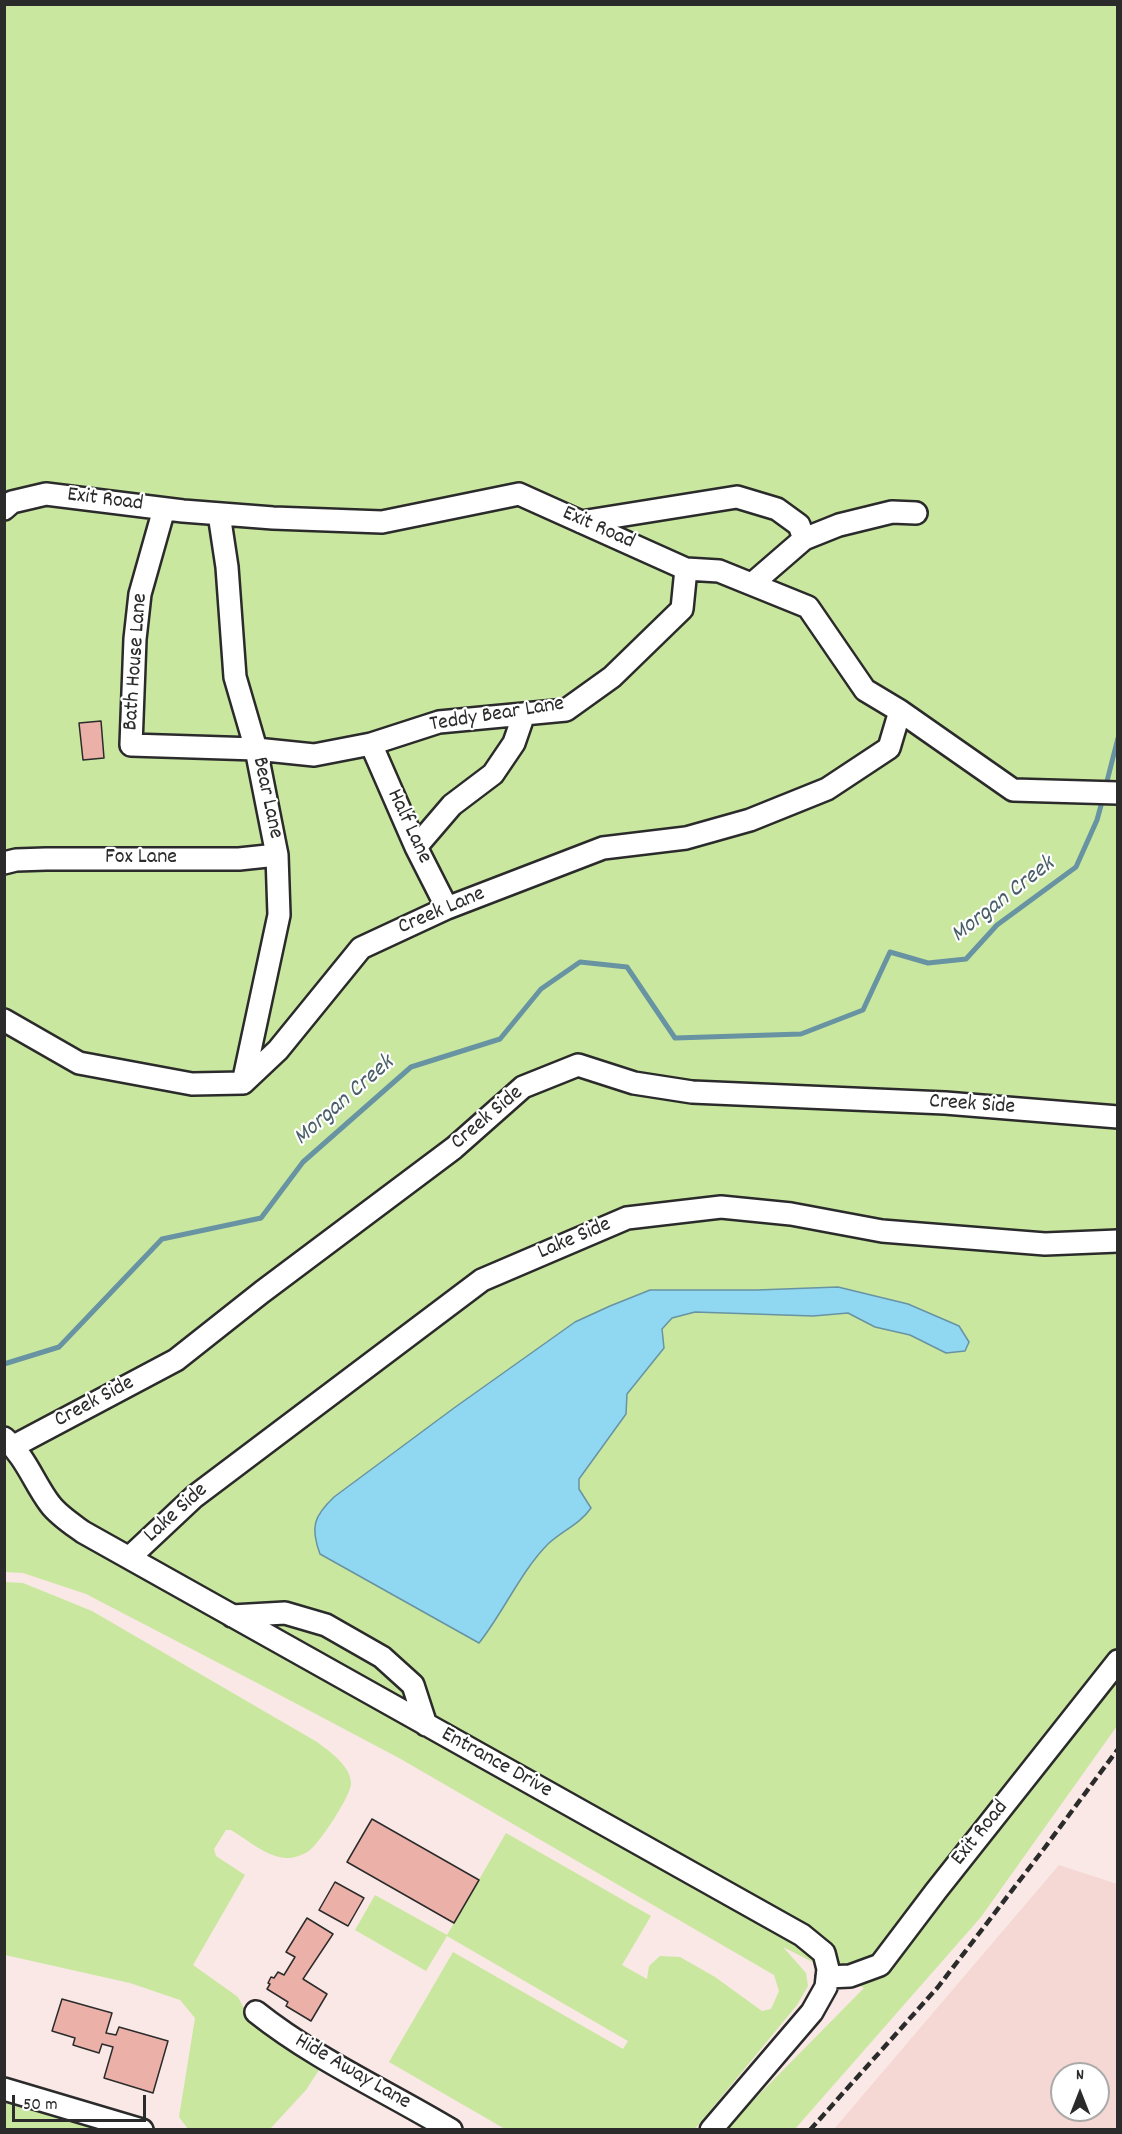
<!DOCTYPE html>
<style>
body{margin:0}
#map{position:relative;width:1122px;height:2134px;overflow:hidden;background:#f9e8e5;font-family:Dekko,sans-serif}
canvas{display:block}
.frame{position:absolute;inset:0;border:6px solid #2b2b2b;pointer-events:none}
.north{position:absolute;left:1050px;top:2062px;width:60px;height:60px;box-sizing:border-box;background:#fff;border:2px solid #aaa;border-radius:50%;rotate:0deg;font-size:16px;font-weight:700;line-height:24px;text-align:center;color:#2b2b2b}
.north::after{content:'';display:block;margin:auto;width:21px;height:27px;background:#2b2b2b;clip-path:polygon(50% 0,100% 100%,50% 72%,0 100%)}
.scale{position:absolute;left:12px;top:2095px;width:134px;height:27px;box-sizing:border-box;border:3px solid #2b2b2b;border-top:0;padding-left:8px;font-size:18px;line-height:21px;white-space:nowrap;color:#2b2b2b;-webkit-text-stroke:4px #fff;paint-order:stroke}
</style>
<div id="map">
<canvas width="1122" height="2134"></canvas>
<div class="frame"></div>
<div class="north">N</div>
<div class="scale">50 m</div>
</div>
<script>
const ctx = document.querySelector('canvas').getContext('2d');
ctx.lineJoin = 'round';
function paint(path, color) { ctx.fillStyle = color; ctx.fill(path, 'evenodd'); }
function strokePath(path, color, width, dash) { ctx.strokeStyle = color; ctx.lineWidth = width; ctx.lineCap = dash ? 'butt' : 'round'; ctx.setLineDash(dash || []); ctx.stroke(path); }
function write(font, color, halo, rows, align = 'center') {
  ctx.font = font + ' Dekko,sans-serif'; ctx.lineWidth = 4.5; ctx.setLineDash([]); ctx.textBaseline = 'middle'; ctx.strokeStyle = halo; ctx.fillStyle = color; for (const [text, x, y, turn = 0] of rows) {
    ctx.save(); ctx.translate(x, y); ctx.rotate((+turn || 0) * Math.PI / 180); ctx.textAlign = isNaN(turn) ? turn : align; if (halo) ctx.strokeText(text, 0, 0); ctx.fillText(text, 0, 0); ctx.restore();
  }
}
paint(new Path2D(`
 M1059,1865L1117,1884V2129H834ZM1062,2074H1098V2110H1062Z`), '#f5d8d3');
paint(new Path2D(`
 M4,5H1117V1726L981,1917L795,2129H725L864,1988L783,1947L806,1973L808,1986L797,2005L695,2129H505L389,2062L453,1952L623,2049L628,2041L447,1936L426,1971L355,1930L375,1895L447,1935L506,1833L651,1916L622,1965L647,1979L649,1966L660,1956L680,1957L715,1977L762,2011L771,2009L779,1991L774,1975L399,1758L261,1685L86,1594L23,1573L5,1572Z
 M5,1582L23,1583L92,1611L317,1742C329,1751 351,1766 351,1784C350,1797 320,1842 310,1850C305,1854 295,1858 289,1858C269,1859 248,1840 231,1830H226L214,1849L216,1856L245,1875L193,1965L238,1997L249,2018L321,2067L306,2090L270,2129H188L179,2117L195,2018L180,2000L130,1983L5,1955Z
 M4,2100L115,2129H5Z`), '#c9e79f');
const water = new Path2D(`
 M838,1287L908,1304L959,1326L969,1342L965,1351L946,1353L910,1335L875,1327L848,1313L813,1316L695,1312L672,1318L662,1329L664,1348L627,1394L626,1414L579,1479V1489L591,1508C580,1524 562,1531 548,1544C521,1571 503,1613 479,1643L320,1554C310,1527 314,1516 334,1497L454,1408L575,1322L610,1306L650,1290H757Z`);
paint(water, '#90d8f2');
strokePath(water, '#6893a2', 1.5);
strokePath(new Path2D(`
 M1105,789L1118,738
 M4,1364L59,1347L162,1239L261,1218L303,1162L411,1067L500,1039L541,989L580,962L627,967L675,1038L801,1034L863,1010L890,952L928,963L966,959L997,925L1076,867L1097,820L1103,798`), '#6893a2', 5);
const building = new Path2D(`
 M101,721L104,758L83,760L79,723Z
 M372,1819L479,1880L454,1923L347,1862Z
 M335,1882L364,1898L348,1926L319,1910Z
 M307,1918L333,1934L303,1979L327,1994L311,2021L286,2006L288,2002L267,1989L270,1984L268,1983L271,1977L274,1978L278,1972L284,1975L295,1957L286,1952Z
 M62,1999L112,2013L106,2033L116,2035L119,2027L168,2041L153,2093L104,2078L113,2047L102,2044L99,2053L73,2045L75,2038L52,2031Z`);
paint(building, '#ebb1a9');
strokePath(building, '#2b2b2b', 1.5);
const minor = new Path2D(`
 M4,509L12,502L46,494L183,511L273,518L382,522L519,494L686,569L719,571L808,607L865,690L900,711L1013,790L1118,793
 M164,509L140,594L135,639L131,745L256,749L314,755L371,744L439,722L566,710L612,677L682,609L686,569
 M219,514L227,567L235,677L256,749L277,855L279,915L243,1083
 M581,522L737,497L777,509L799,525L804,539
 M752,584L804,539L839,525L892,512L916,513
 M371,744L416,847L447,908
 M416,847L452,805L493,774L514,743L524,714
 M4,863L16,860L46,859H239L277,855
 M4,1020L79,1063L192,1084L243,1083L278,1050L361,948L447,908L603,848L686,838L750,820L827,789L889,748L900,711
 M4,1438C26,1457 34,1483 50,1504C58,1515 72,1524 83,1532L802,1935L824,1953L828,1969L826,1987L812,2012L711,2130
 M14,1446L176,1360L262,1292L454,1148L523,1087L578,1065L634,1083L692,1092L945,1103L1118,1117
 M130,1557L194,1497L482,1280L627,1218L721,1207L791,1214L882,1231L1045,1244L1118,1241
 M232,1616L285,1613L326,1625L382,1657L413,1685L426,1725
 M827,1977L850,1976L880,1965L936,1891L1118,1661
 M256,2012C315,2059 386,2091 451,2130
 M4,2089L142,2130`);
strokePath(minor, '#2b2b2b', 26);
strokePath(minor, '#fff', 21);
strokePath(new Path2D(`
 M810,2130L938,1987L1043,1850L1118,1749`), '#2b2b2b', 4.5, [9, 4.5]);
write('22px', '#2b2b2b', '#fff', [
 ["Exit Road",105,501,7],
 ["Exit Road",598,529,24],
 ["Bath House Lane",137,662,-86],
 ["Teddy Bear Lane",497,716,-9],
 ["Bear Lane",266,798,78],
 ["Half Lane",408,827,65],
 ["Fox Lane",141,859],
 ["Creek Lane",442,912,-23],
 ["Creek Side",972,1106,4],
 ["Creek Side",488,1119,-40],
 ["Lake Side",575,1240,-23],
 ["Creek Side",95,1403,-28],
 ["Lake Side",177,1514,-42],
 ["Entrance Drive",496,1764,29],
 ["Exit Road",981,1834,-51],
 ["Hide Away Lane",352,2073,30]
]);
write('italic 24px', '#495f67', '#fff', [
 ["Morgan Creek",1004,901,-38],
 ["Morgan Creek",345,1102,-41]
]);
</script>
